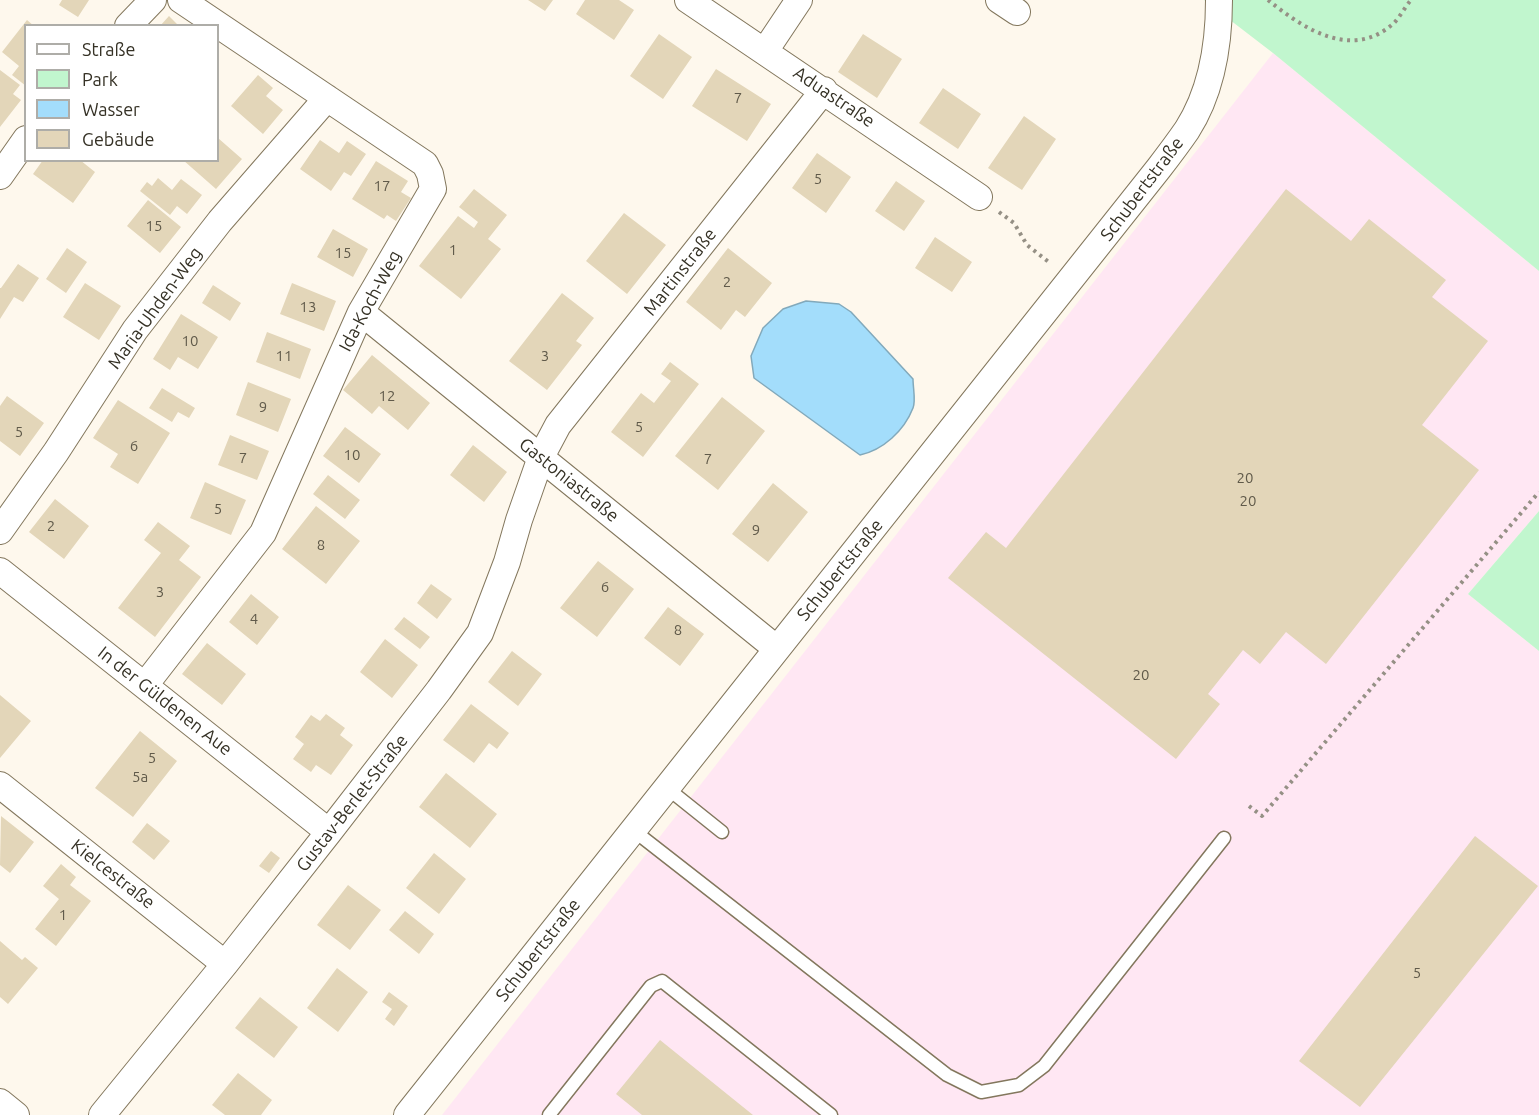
<!DOCTYPE html>
<meta charset="utf-8">
<style>
body{margin:0}
#map{position:relative;width:1539px;height:1115px;overflow:hidden;background:#fef8ed;font-family:Ubuntu,sans-serif}
canvas{display:block}
.legend{position:absolute;left:24px;top:24px;width:195px;height:138px;box-sizing:border-box;background:#fff;border:2px solid #aeada8;margin:0;padding:8px 10px;list-style:none;font-size:18px;color:#353125}
.legend li{display:flex;align-items:center;gap:12px;height:30px}
.legend b{width:30px;border:2px solid #aeada8}
</style>
<div id="map">
<canvas width="1539" height="1115"></canvas>
<ul class="legend">
<li><b style="height:8px;background:#fff"></b>Straße</li>
<li><b style="height:16px;background:#c1f6ce"></b>Park</li>
<li><b style="height:16px;background:#a3ddfb"></b>Wasser</li>
<li><b style="height:16px;background:#e3d6b9"></b>Gebäude</li>
</ul>
</div>
<script>
const ctx = document.querySelector('canvas').getContext('2d');
ctx.lineJoin = 'round';
function paint(path, color) { ctx.fillStyle = color; ctx.fill(path, 'evenodd'); }
function strokePath(path, color, width, dash) { ctx.strokeStyle = color; ctx.lineWidth = width; ctx.lineCap = dash ? 'butt' : 'round'; ctx.setLineDash(dash || []); ctx.stroke(path); }
function write(font, color, halo, rows, align = 'center') {
  ctx.font = font + ' Ubuntu,sans-serif'; ctx.lineWidth = 6; ctx.setLineDash([]); ctx.textBaseline = 'middle'; ctx.strokeStyle = halo; ctx.fillStyle = color; for (const [text, x, y, turn = 0] of rows) {
    ctx.save(); ctx.translate(x, y); ctx.rotate((+turn || 0) * Math.PI / 180); ctx.textAlign = isNaN(turn) ? turn : align; if (halo) ctx.strokeText(text, 0, 0); ctx.fillText(text, 0, 0); ctx.restore();
  }
}
paint(new Path2D(`
 M1273,53L1539,271V511L1468,594L1539,651V1115H442Z`), '#ffe7f3');
paint(new Path2D(`
 M1204,0H1539V271L1273,53Z
 M1539,511V651L1468,594Z`), '#c1f6ce');
const water = new Path2D(`
 M806,301L839,304L851,312L913,379C913,388 916,401 913,408C904,431 883,450 860,455L754,378L751,356L763,328L783,309Z`);
paint(water, '#a3ddfb');
strokePath(water, '#82a9bb', 1.5);
paint(new Path2D(`
 M62,0H89L78,17L59,5Z
 M528,0H553L545,11Z
 M585,0H619L634,10L614,40L576,14Z
 M169,16L179,26H160Z
 M27,20L34,26H26V86L12,75L19,66L2,52Z
 M659,34L692,57L663,99L630,76Z
 M863,34L902,59L877,98L838,72Z
 M716,69L771,104L747,141L692,106Z
 M0,70L20,85L13,94L21,100L0,127Z
 M258,75L273,88L266,96L283,110L263,134L231,106Z
 M943,88L981,114L958,149L919,123Z
 M1024,116L1056,139L1022,190L988,168Z
 M218,138L242,159L216,189L183,160H218Z
 M320,140L339,153L347,141L366,154L351,176L344,172L331,191L300,169Z
 M817,153L851,177L826,213L792,188Z
 M43,160H80L95,172L73,203L33,174Z
 M376,161L408,181L401,192L411,198L396,221L387,215L384,219L352,199Z
 M158,178L172,190L181,179L202,195L187,214L177,206L170,215L140,191L147,182L152,186Z
 M896,181L925,201L904,231L875,211Z
 M474,189L507,215L488,239L501,249L461,299L419,266L458,216L474,228L478,222L459,207Z
 M1286,189L1351,241L1369,219L1446,280L1432,297L1488,341L1422,425L1479,470L1326,664L1286,632L1260,664L1243,650L1208,694L1220,704L1176,759L948,578L986,532L1006,548Z
 M148,200L181,227L160,253L127,226Z
 M624,213L666,245L627,294L586,261Z
 M333,229L368,249L353,277L317,257Z
 M935,237L972,262L952,292L915,268Z
 M67,248L87,262L66,293L46,279Z
 M728,248L772,283L745,317L736,310L721,330L686,302Z
 M18,264L39,278L23,302L14,297L0,319V288H1Z
 M85,283L121,306L99,340L63,317Z
 M292,283L336,301L324,331L280,314Z
 M213,285L241,303L230,321L202,303Z
 M562,293L594,318L576,341L582,345L547,390L509,361Z
 M181,314L218,337L198,369L178,357L170,370L153,359Z
 M267,332L311,349L300,379L256,362Z
 M372,355L430,403L408,430L379,406L372,414L343,390Z
 M670,362L699,384L643,457L611,432L641,393L654,403L671,381L661,374Z
 M248,382L291,399L278,432L236,415Z
 M162,388L195,408L189,418L178,412L172,422L149,408Z
 M7,396L44,423L20,456L0,441V406Z
 M722,397L765,431L718,490L675,456Z
 M118,400L170,433L138,484L110,467L118,454L93,438Z
 M345,427L381,454L359,483L323,456Z
 M230,435L269,451L257,480L218,465Z
 M473,445L507,472L484,502L450,475Z
 M328,475L360,500L345,519L313,494Z
 M205,482L246,500L231,535L190,518Z
 M773,483L808,512L768,562L732,534Z
 M55,499L89,526L64,559L29,532Z
 M316,506L360,541L326,584L282,549Z
 M158,522L190,546L179,560L201,577L155,637L118,608L161,553L144,540Z
 M598,561L634,589L597,637L560,608Z
 M431,584L452,599L437,619L417,603Z
 M251,594L279,617L257,645L229,622Z
 M668,607L704,634L680,666L644,638Z
 M404,617L430,637L420,649L394,629Z
 M385,639L418,665L392,698L360,672Z
 M207,643L246,674L222,705L182,674Z
 M512,651L542,674L518,706L488,682Z
 M0,695L31,721L0,758Z
 M471,704L509,733L497,749L489,743L474,763L443,740Z
 M326,714L345,728L340,735L353,745L331,775L316,765L311,772L293,759L304,744L295,737L311,715L320,721Z
 M140,731L177,761L133,817L95,788Z
 M446,773L497,814L470,848L419,807Z
 M1,816L34,842L10,873L0,865Z
 M147,823L170,841L154,860L132,842Z
 M1475,836L1538,886L1360,1107L1299,1061Z
 M271,851L280,858L269,873L259,866Z
 M434,853L466,879L439,914L406,888Z
 M61,864L76,877L70,885L91,901L56,946L35,929L59,899L43,886Z
 M348,885L381,910L350,950L317,925Z
 M405,911L434,934L419,954L389,930Z
 M0,941L22,960L25,957L38,968L8,1004L0,997Z
 M337,968L368,992L338,1032L307,1008Z
 M389,992L408,1006L394,1026L385,1019L392,1009L382,1002Z
 M260,997L298,1027L274,1058L235,1028Z
 M660,1040L753,1115H642L616,1094Z
 M238,1073L272,1100L261,1115H225L212,1105Z`), '#e3d6b9');
const lane = new Path2D(`
 M667,788L722,832
 M633,830L947,1075L981,1092L1019,1085L1044,1066L1224,838
 M549,1115L651,986L662,981L831,1115`);
const street = new Path2D(`
 M688,0L979,197
 M999,0L1017,12
 M128,26L153,0
 M765,51L799,0
 M0,176L26,139
 M361,312L777,649
 M0,531L56,452L135,330L220,221L327,98
 M0,571L329,832
 M145,685L263,533L361,312L433,189L430,174L425,164L181,0
 M0,785L225,964
 M0,1102L16,1115
 M102,1115L225,964L329,832L439,690L480,633L507,562L519,520L541,457L558,425L824,90
 M407,1115L1159,168C1169,155 1178,143 1187,130C1212,91 1219,45 1219,0`);
strokePath(lane, '#83775d', 15);
strokePath(street, '#83775d', 28);
strokePath(new Path2D(`
 M1268,0C1304,29 1352,61 1394,23C1400,17 1405,7 1411,0
 M999,212L1014,223L1027,245L1050,263
 M1249,806L1262,816L1539,492`), '#959085', 4, [3, 4.5]);
strokePath(lane, '#fff', 12);
strokePath(street, '#fff', 26);
write('15px', '#605a4a', null, [
 ["7",738,98],
 ["5",818,179],
 ["17",382,186],
 ["15",154,226],
 ["1",453,250],
 ["15",343,253],
 ["2",727,282],
 ["13",308,307],
 ["10",190,341],
 ["11",284,356],
 ["3",545,356],
 ["12",387,396],
 ["9",263,407],
 ["5",639,427],
 ["5",19,432],
 ["6",134,446],
 ["10",352,455],
 ["7",243,458],
 ["7",708,459],
 ["20",1245,478],
 ["20",1248,501],
 ["5",218,509],
 ["2",51,526],
 ["9",756,530],
 ["8",321,545],
 ["6",605,587],
 ["3",160,592],
 ["4",254,619],
 ["8",678,630],
 ["20",1141,675],
 ["5",152,758],
 ["5a",140,777],
 ["1",63,915],
 ["5",1417,973]
]);
write('18px', '#353125', '#fff', [
 ["Aduastraße",834,97,34],
 ["Schubertstraße",1142,189,-53],
 ["Martinstraße",680,272,-52],
 ["Ida-Koch-Weg",370,301,-62],
 ["Maria-Uhden-Weg",155,308,-54],
 ["Gastoniastraße",569,480,39],
 ["Schubertstraße",840,570,-51],
 ["In der Güldenen Aue",165,701,38],
 ["Gustav-Berlet-Straße",352,803,-52],
 ["Kielcestraße",113,874,38],
 ["Schubertstraße",538,950,-52]
]);
</script>
